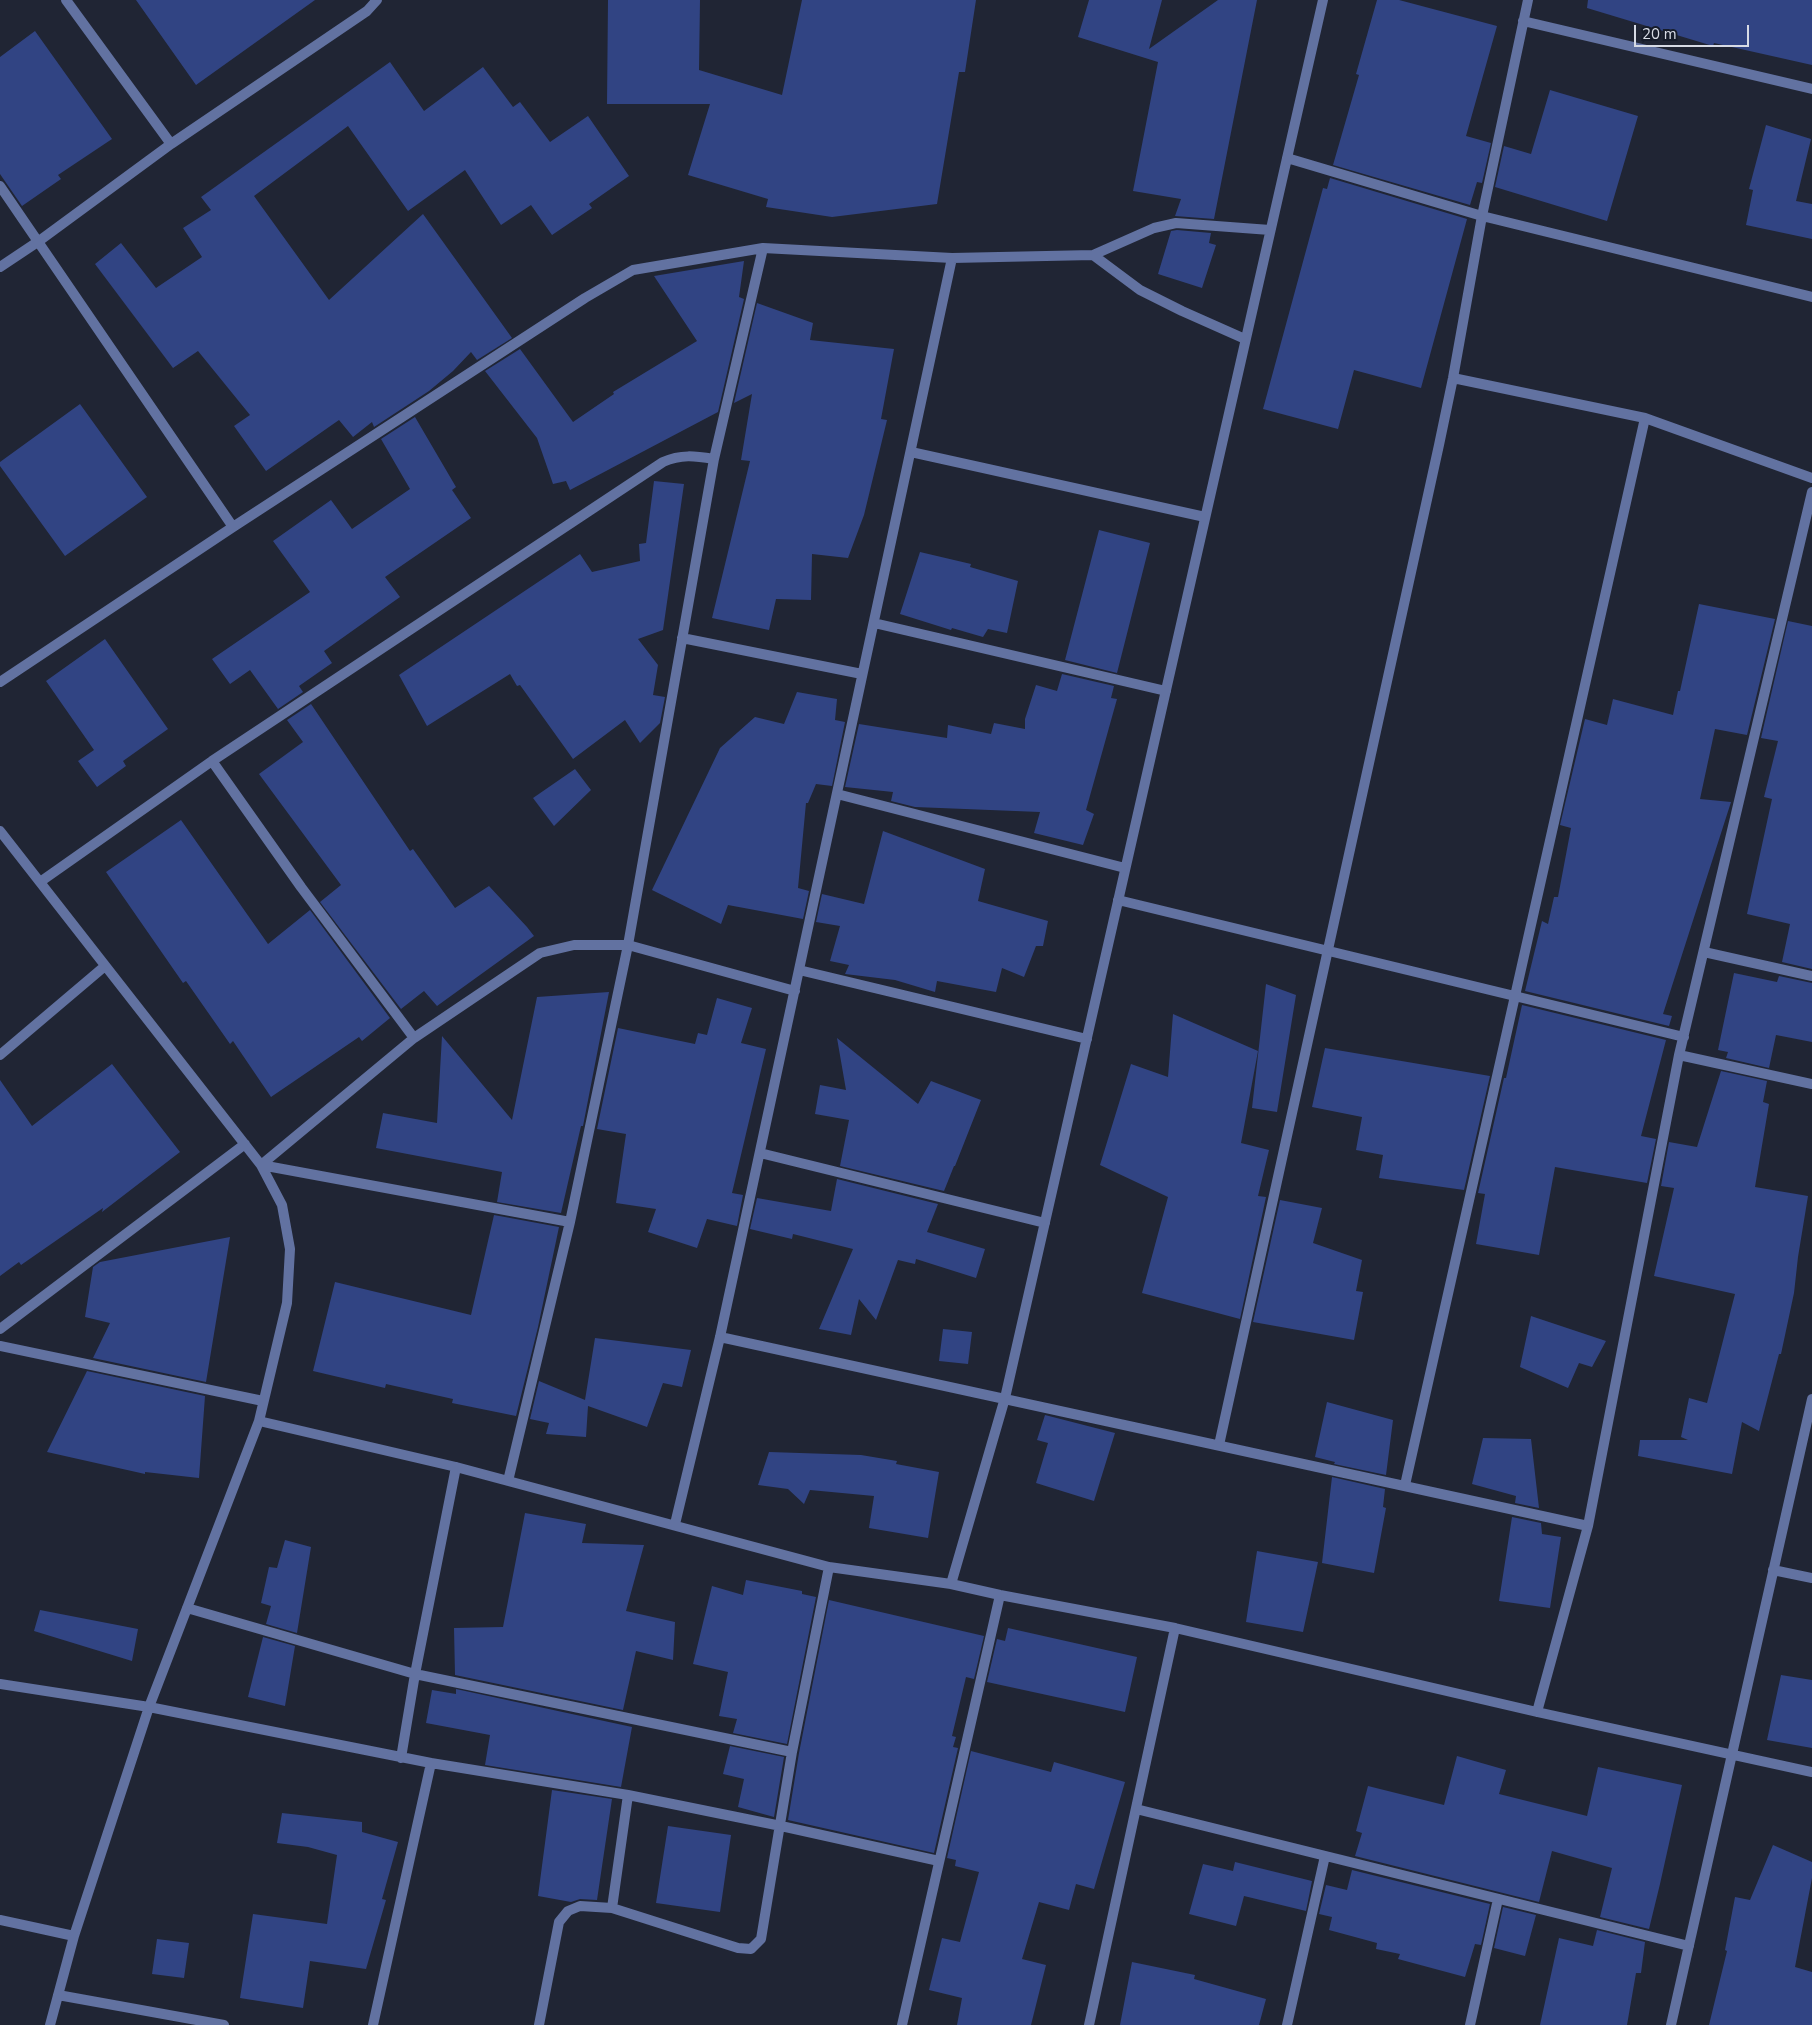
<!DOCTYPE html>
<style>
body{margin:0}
#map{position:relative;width:1812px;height:2025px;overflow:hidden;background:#202534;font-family:"Nunito Sans",sans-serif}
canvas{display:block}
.scale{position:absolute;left:1634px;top:25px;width:115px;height:22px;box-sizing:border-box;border:2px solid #d7dbe5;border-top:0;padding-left:6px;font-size:15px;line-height:18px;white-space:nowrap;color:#d7dbe5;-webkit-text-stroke:4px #161c2a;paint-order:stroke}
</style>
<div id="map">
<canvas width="1812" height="2025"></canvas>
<div class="scale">20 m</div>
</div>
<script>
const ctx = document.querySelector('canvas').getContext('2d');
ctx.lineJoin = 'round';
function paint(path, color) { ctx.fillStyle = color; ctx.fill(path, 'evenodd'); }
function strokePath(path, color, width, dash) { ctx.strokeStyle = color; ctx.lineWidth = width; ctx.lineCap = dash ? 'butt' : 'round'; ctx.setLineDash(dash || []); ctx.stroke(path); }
paint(new Path2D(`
 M136,0H315L196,85Z
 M608,0H700L699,70L782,95L802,0H976L965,72H959L937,204L832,217L766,207L768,199L688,175L710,104H607Z
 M1089,0H1162L1149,49L1218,0H1257L1214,219L1175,216L1181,199L1133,191L1158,62L1078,37Z
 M1377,0H1399L1497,26L1466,136L1491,143L1482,183L1477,182L1470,205L1333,165L1359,75L1356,74Z
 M1588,0H1812V65L1714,43L1713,46L1587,8Z
 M35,31L112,139L58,175L61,179L22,206L0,174V57Z
 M390,62L424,111L483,67L513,107L520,102L550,142L588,116L629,176L589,204L592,208L552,235L531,205L501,225L465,170L408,211L348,126L254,196L329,300L423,214L512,338L477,360L471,352L453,371L429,391L374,427L372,422L353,437L339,420L266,471L234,426L250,415L198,351L173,368L95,264L121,243L156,288L202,257L183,228L211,210L201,197Z
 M1550,90L1638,116L1607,221L1495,187L1504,146L1531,154Z
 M1766,125L1811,139L1796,201L1812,204V239L1746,225L1753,190L1749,189Z
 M1330,178L1467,219L1421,388L1354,370L1338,429L1263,409L1323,188L1327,189Z
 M1177,230L1211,233L1209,243L1216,245L1202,288L1158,274L1171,231Z
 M744,261L739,297L744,299L718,412L570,490L566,481L553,484L537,438L485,371L520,349L573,422L614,394L613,392L697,341L654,276Z
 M757,303L813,323L810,340L894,349L881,419L887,420L864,515L848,558L812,554L811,600L776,599L769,630L712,618L750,461L741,460L752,394L734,403Z
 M80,404L147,497L65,556L0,466V462Z
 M415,417L456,487L452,490L471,518L385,577L400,597L324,651L332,663L299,686L303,692L278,709L250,670L230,684L212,659L310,592L273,541L331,500L352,529L410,489L381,439Z
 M654,481L684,484L663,630L638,639L658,665L653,695L665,697L660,723L640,743L625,720L573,759L520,685L517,686L510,674L427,726L399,675L580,554L592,572L640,561L639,544L646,543Z
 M1099,530L1150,543L1117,673L1065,660Z
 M920,552L971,564L970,567L1018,581L1007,633L988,629L983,637L952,628L951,630L900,614Z
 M1699,604L1775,619L1747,735L1715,729L1700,799L1731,802L1663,1014L1672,1016L1669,1026L1525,991L1542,921L1548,924L1554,897H1558L1571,828L1560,825L1585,719L1607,725L1613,699L1673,715L1678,691H1680Z
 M1788,621L1812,626V969L1782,962L1790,924L1747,914L1772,799L1764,797L1778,741L1761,738Z
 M105,639L168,729L123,761L126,766L97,787L78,761L94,750L46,681Z
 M1062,674L1114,686L1111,698L1117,699L1086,810L1094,814L1083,845L1034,833L1040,812L915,807L891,801L893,792L845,787L859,724L947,738L948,725L991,734L994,723L1025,729V719L1036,685L1057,691Z
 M797,692L837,699L835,720L845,722L832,786L816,784L808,803H806L798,888L809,891L803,919L728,905L721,924L652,890L720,748L755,717L784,724Z
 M311,704L410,851L413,849L455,908L489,886L527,927L534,936L437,1006L424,991L401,1009L320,902L341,885L259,774L303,742L287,720Z
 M575,769L591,790L554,826L533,798Z
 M181,820L268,944L310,910L390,1018L362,1041L359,1037L271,1097L233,1041L230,1044L186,981L183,983L106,872Z
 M883,831L985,869L978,901L1048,921L1043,946H1036L1024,977L1002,968L996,992L937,981L935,992L895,980L845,974L849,965L830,961L840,926L816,922L822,894L864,904Z
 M1734,973L1777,982L1779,976L1812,983V1042L1776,1035L1769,1068L1726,1058L1728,1052L1718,1050Z
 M1266,984L1296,995L1277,1112L1252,1108Z
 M609,992L583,1126H581L561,1213L497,1202L502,1172L376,1148L383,1113L437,1123L442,1036L512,1120L537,997Z
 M717,998L752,1008L741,1043L766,1049L732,1193L743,1195L737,1226L707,1219L697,1248L648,1232L656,1209L616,1203L626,1134L597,1129L618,1028L695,1044L698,1033L707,1035Z
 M1522,1005L1666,1040L1641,1136L1656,1139L1647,1183L1555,1167L1539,1255L1476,1244L1485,1194L1478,1193L1504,1078H1506Z
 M1173,1014L1258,1051L1241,1143L1269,1150L1258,1196L1266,1197L1240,1319L1142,1293L1168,1197L1100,1165L1131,1064L1168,1077Z
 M837,1038L918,1104L931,1081L981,1100L955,1166H954L944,1191L840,1166L849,1120L815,1114L820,1085L846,1090Z
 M1325,1048L1490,1076L1464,1190L1379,1178L1383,1155L1356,1150L1362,1117L1312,1107Z
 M112,1064L180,1152L102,1212L103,1208L21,1265L19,1262L0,1276V1080L32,1126Z
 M1721,1071L1767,1081L1763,1102L1769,1104L1755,1187L1808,1196L1798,1257L1794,1293L1781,1354H1779L1759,1431L1742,1422L1732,1474L1638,1456L1640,1440H1688L1681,1437L1689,1398L1707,1403L1735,1294L1654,1276L1674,1188L1661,1186L1669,1142L1697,1147Z
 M837,1179L938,1204L927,1232L985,1249L976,1278L916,1259L915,1264L898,1260L876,1320L859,1299L851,1335L819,1329L853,1249L793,1234L792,1239L750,1229L757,1198L831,1211Z
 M1280,1200L1322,1208L1313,1243L1362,1260L1356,1291L1363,1292L1354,1340L1253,1322Z
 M494,1215L559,1227L538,1327L516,1416L452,1403L453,1399L386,1384L385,1388L313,1371L335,1282L471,1315Z
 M230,1237L206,1382L93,1358L110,1323L85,1317L93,1267L100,1262Z
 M1531,1316L1606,1341L1592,1367L1579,1363L1568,1388L1520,1367Z
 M943,1329L972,1332L968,1364L939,1361Z
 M595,1338L691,1350L682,1387L663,1383L647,1427L588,1406L586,1437L546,1434L549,1423L530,1419L539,1381L585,1400Z
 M87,1371L205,1396L199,1478L145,1472V1474L47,1452Z
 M1327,1402L1393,1420L1386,1475L1334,1464L1335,1462L1315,1457Z
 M1045,1415L1115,1433L1094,1501L1036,1483L1048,1443L1037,1440Z
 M1483,1438L1531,1439L1539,1508L1515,1503L1516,1496L1472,1484Z
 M769,1452L861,1455L897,1461L896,1464L939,1472L928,1538L869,1528L874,1496L810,1490L804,1504L788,1489L758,1485Z
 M1332,1477L1385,1489L1383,1507L1386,1508L1374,1573L1322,1563Z
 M525,1513L586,1524L582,1543L644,1545L626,1611L675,1622L673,1660L636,1651L623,1710L455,1675L454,1628L503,1627Z
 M1512,1517L1541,1523L1542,1534L1561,1537L1550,1608L1499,1601Z
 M285,1540L311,1547L297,1633L266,1624L271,1606L261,1603L269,1567L277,1568Z
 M1257,1551L1318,1562L1303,1632L1246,1622Z
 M746,1580L802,1591V1594L816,1597L787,1744L733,1733L737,1719L719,1716L728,1672L693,1664L712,1586L743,1595Z
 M829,1600L984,1636L974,1679L966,1677L952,1736L956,1737L953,1747L958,1748L934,1853L788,1820L799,1753Z
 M40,1610L138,1629L132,1661L34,1631Z
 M1008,1628L1137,1657L1125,1712L987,1682L997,1639L1005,1641Z
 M263,1637L295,1646L285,1706L248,1697Z
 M1781,1675L1812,1680V1748L1767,1740Z
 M456,1689L632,1727L621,1787L485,1765L490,1735L426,1723L432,1690L456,1694Z
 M730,1746L784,1757L774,1817L738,1807L744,1779L723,1774Z
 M971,1751L1051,1772L1054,1762L1125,1782L1094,1889L1076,1884L1069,1910L1039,1902L1022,1959L1046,1965L1031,2025H957L962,1998L929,1990L942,1938L960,1942L979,1872L955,1866L956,1860L947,1858Z
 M1457,1756L1506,1770L1499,1794L1587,1816L1598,1767L1682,1785L1660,1884L1649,1929L1600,1917L1612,1868L1552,1851L1539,1902L1355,1856L1362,1833L1356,1831L1368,1786L1444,1805Z
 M552,1790L612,1799L597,1900L580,1899L571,1902L538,1896Z
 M282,1813L362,1822V1832L398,1842L382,1899L386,1900L366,1969L310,1961L303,2008L240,1998L253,1914L327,1924L337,1855L308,1847L277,1843Z
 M668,1826L731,1835L720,1912L656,1903Z
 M1773,1845L1812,1862V1878L1795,1967L1812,1972V2025H1709L1727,1951L1725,1950L1735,1897L1750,1900Z
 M1235,1862L1312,1881L1306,1911L1244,1896L1236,1926L1189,1914L1203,1864L1233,1871Z
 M1352,1870L1490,1904L1481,1945L1475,1944L1465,1977L1398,1959L1400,1954L1376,1949L1377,1943L1329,1930L1332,1917L1319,1914L1326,1885L1347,1890Z
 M1503,1907L1536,1915L1525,1956L1494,1948Z
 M1597,1930L1645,1942L1641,1973H1636L1627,2025H1540L1559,1938L1593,1946Z
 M157,1939L189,1943L184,1978L152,1974Z
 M1132,1962L1195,1975L1194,1979L1266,1999L1259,2025H1120Z`), '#314483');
strokePath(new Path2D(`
 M66,0L171,144
 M1523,21L1812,89
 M1287,158L1482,216L1812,297
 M0,186L233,527
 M1093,255L1140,290L1182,311L1245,339
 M0,267L39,241L171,144L367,11L377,0
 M1453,378L1645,418L1812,478
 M911,452L1205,517
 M714,459L763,248
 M874,623L1166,691
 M682,638L862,674
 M0,682L233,527L585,298L633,270L763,248L952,258L1093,255L1154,228L1176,223L1270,230
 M212,761L301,887L414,1038
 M837,794L1125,868
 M0,831L261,1165L282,1205L290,1249L287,1303L259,1421L149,1707L74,1936L50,2025
 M40,882L212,761L663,462C681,454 695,456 714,459L628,945L570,1222L508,1481
 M1118,900L1684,1037
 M1704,952L1812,976
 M799,970L1087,1039
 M0,1055L105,966
 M1679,1055L1812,1084
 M760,1153L1045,1223
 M261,1165L414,1038L540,953L574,945H628L795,991
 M261,1165L570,1222
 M0,1329L245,1144
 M720,1337L1588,1526
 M0,1346L263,1401
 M259,1421L456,1467L829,1567L951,1584L1000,1595L1175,1628L1537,1712L1812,1772
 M1219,1445L1439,445L1453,378L1482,216L1528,0
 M1405,1485L1645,418
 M675,1524L720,1337L952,258
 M1773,1570L1812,1578
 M951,1584L1005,1398L1323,0
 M187,1608L415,1674L792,1752
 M0,1684L149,1707L431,1763L628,1795L781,1826L939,1861
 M1537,1712L1588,1526L1679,1055L1812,492
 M401,1758L415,1674L456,1467
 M1136,1809L1689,1946
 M612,1908L628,1795
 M0,1920L74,1936
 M58,1995L224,2025
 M373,2025L431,1763
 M539,2025L559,1922L568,1911L580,1906L612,1908L738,1948L751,1949L761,1939L792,1752L829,1567
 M902,2025L1000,1595
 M1089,2025L1175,1628
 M1287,2025L1325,1856
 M1470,2025L1498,1899
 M1671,2025L1812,1399`), '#6272a1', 10);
</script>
